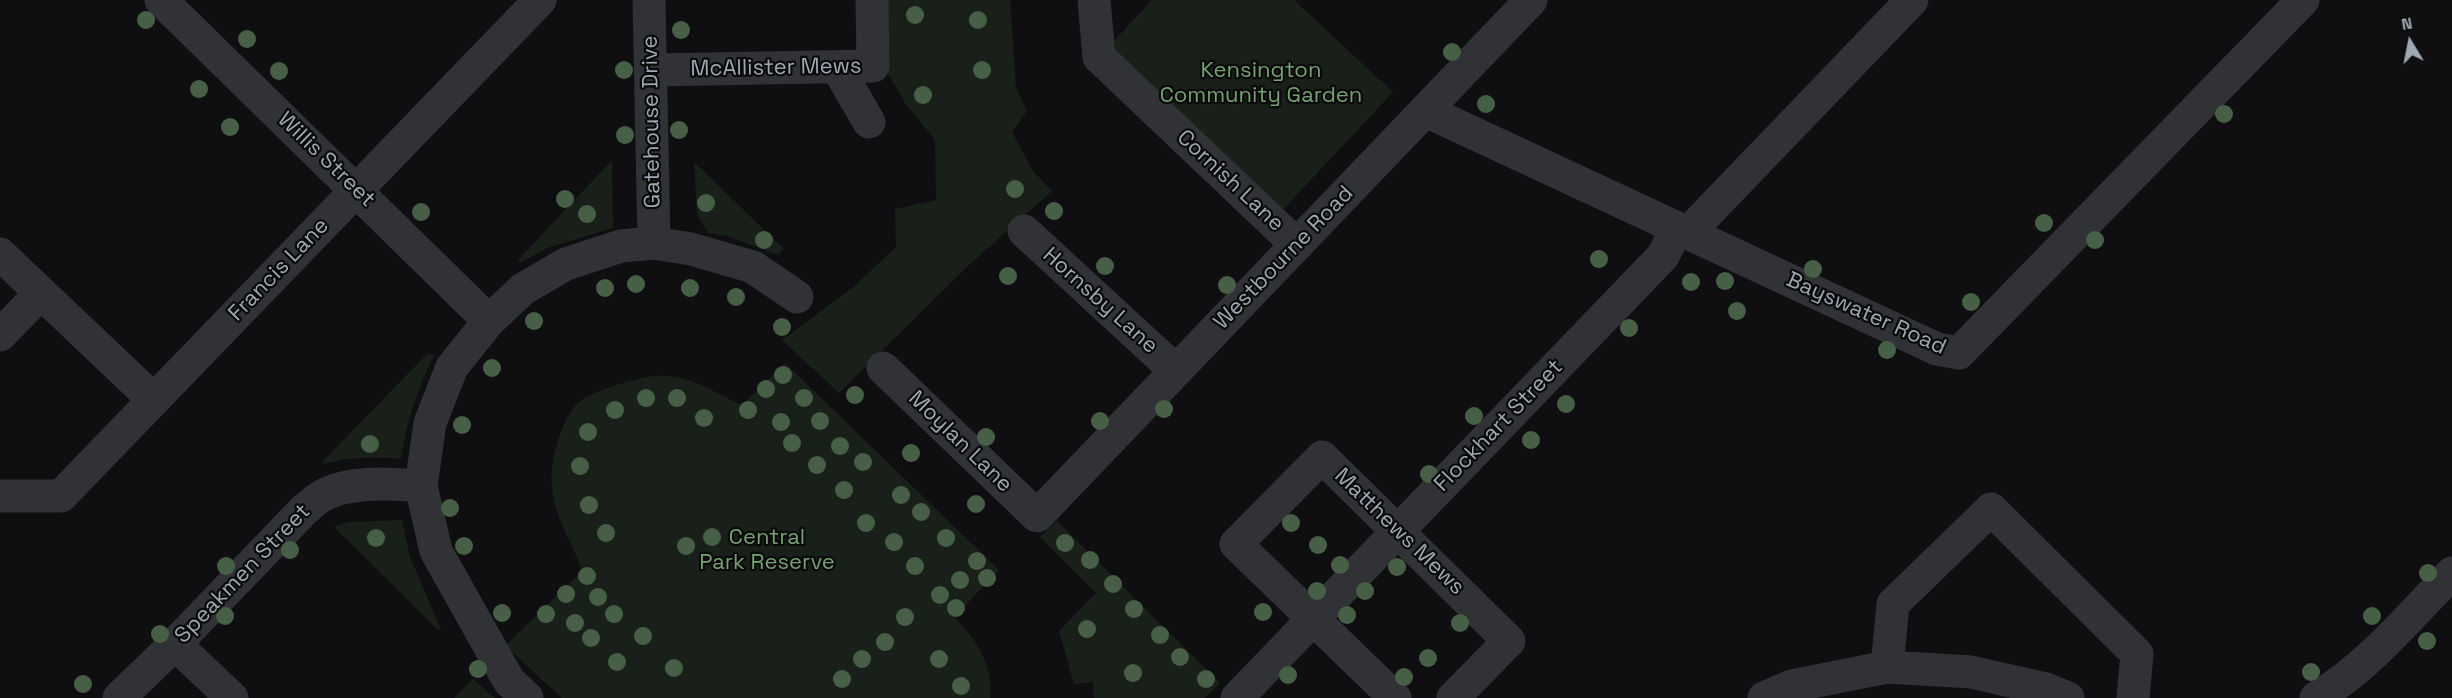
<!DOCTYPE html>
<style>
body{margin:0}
#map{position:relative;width:2452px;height:698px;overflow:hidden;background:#0f0f11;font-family:"Space Grotesk",sans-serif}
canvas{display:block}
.north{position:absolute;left:2380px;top:12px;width:60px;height:60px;-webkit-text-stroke:4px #0a0a0b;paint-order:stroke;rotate:350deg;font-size:16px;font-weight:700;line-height:24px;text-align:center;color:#9fa8b3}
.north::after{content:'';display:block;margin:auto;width:21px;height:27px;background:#9fa8b3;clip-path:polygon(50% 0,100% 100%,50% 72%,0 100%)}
</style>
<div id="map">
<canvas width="2452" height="698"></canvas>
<div class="north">N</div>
</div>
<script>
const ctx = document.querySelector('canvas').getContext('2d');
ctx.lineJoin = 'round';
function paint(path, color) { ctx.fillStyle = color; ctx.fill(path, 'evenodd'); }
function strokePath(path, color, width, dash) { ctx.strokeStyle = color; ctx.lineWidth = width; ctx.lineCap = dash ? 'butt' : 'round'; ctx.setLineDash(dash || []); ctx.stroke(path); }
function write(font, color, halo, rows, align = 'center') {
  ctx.font = font + ' "Space Grotesk",sans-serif'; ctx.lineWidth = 4.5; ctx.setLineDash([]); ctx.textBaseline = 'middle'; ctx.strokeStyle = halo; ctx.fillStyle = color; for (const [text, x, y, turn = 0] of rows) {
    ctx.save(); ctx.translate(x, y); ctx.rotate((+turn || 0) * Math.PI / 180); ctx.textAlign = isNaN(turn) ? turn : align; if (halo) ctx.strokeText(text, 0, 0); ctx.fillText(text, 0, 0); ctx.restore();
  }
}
paint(new Path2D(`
 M884,0H1010L1016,88L1027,111L1012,132L1033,171L1052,191L968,266L839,393L782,340L851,289L896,247L895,209L936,200L935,140L905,103L886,70Z
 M1152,0H1294L1393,92L1279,214L1114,61V41Z
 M612,160L613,228L547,248L520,263L518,260Z
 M694,162L784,249L778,255L727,236L708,233L697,214Z
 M428,353L434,355C417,391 407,420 401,459C373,456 350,457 323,464L322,462Z
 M785,363L999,570L954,617C977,640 993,664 990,698H562L505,646L582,571C573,543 557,523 553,494C548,466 558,429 575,406C587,392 638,377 656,376C664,375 676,377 684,379C704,384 723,397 742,405Z
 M402,520L410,557L441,630H438L334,527L348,522Z
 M1057,521L1220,683L1205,698H1094L1093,682L1074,684L1059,631L1096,593L1040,537Z
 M473,679L495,698H454Z`), '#192019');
strokePath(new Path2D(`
 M161,0L489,321
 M649,0L654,243
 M1094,0L1099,57L1297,245
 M837,67L869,122
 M651,70L873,66L872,0
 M1426,111L1937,349L1959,353L2303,0
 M1024,231L1176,371
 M1688,233L1912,0
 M0,254L154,400
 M0,335L41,293
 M883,368L1037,516L1531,0
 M0,496H61L540,0
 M175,644L232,698
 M1887,667L1893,604L1991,509L2137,654L2133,698
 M119,698L175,644L303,511C309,506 315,500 322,496C349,480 391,484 421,486
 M527,698L509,681L436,551L421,486L430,423L452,367L489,321L523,289L566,264L621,246L654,243L691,249L753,267L797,297
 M1237,698L1663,256L1677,228
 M1395,698L1236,544L1322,457L1509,641L1453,698
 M1764,698L1792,686L1887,667L1971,672L2046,689L2068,698
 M2316,698C2369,666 2410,616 2452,573`), '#303236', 33);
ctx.fillStyle = '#485f47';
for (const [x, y] of [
 [915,15],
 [146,20],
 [978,20],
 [681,30],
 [247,39],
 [1452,52],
 [624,70],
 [982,70],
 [279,71],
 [199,89],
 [923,95],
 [1486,104],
 [2224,114],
 [230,127],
 [679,130],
 [625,135],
 [1015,189],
 [565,199],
 [706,203],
 [1054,211],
 [421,212],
 [587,214],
 [2044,223],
 [764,240],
 [2095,240],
 [1599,259],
 [1105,266],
 [1813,269],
 [1008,276],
 [1725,281],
 [1691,282],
 [636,284],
 [1227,285],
 [605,288],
 [690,288],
 [736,297],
 [1971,302],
 [1737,311],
 [534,321],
 [782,327],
 [1629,328],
 [1887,350],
 [492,368],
 [783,375],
 [766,389],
 [855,395],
 [646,398],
 [677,398],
 [804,398],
 [1566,404],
 [1164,409],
 [615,410],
 [748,410],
 [1474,416],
 [704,418],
 [820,421],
 [1100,421],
 [781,422],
 [462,425],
 [588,432],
 [986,437],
 [1531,440],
 [792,443],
 [370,444],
 [840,446],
 [911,453],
 [863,462],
 [817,465],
 [580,466],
 [1429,474],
 [844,490],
 [901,495],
 [976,504],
 [589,505],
 [450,508],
 [921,512],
 [866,523],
 [1291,523],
 [606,533],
 [712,537],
 [376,538],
 [946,538],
 [894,542],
 [1065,543],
 [1318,545],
 [464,546],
 [686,546],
 [290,550],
 [1090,560],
 [977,561],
 [1340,565],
 [226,566],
 [915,566],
 [1397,567],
 [2428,573],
 [587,576],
 [987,578],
 [960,580],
 [1113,584],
 [1317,591],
 [1365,591],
 [566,594],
 [940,595],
 [598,597],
 [956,608],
 [1134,609],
 [1263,612],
 [502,613],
 [546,614],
 [614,614],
 [1347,615],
 [225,616],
 [2372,616],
 [905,617],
 [575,623],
 [1460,623],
 [1087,629],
 [160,634],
 [1160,635],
 [643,636],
 [591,638],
 [2427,641],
 [885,642],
 [1180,657],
 [1428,658],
 [862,659],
 [939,659],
 [617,662],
 [674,668],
 [478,669],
 [2311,672],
 [1133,673],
 [1288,675],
 [1404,677],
 [842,679],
 [1206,679],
 [83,684],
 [961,686]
]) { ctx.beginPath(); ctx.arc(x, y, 9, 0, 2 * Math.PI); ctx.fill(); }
write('22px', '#9fa8b3', '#0a0a0b', [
 ["McAllister Mews",776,68,-1],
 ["Gatehouse Drive",652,122,-91],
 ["Willis Street",326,160,44],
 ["Cornish Lane",1230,181,43],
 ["Westbourne Road",1284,258,-46],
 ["Francis Lane",279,270,-46],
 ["Hornsby Lane",1100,301,42],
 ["Bayswater Road",1866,314,24],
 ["Flockhart Street",1499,426,-46],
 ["Moylan Lane",960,442,44],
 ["Matthews Mews",1399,532,44],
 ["Speakmen Street",243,574,-46]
]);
write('22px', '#77a074', '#0a0a0b', [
 ["Kensington",1261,71],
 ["Community Garden",1261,96],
 ["Central",767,538],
 ["Park Reserve",767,563]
]);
</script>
